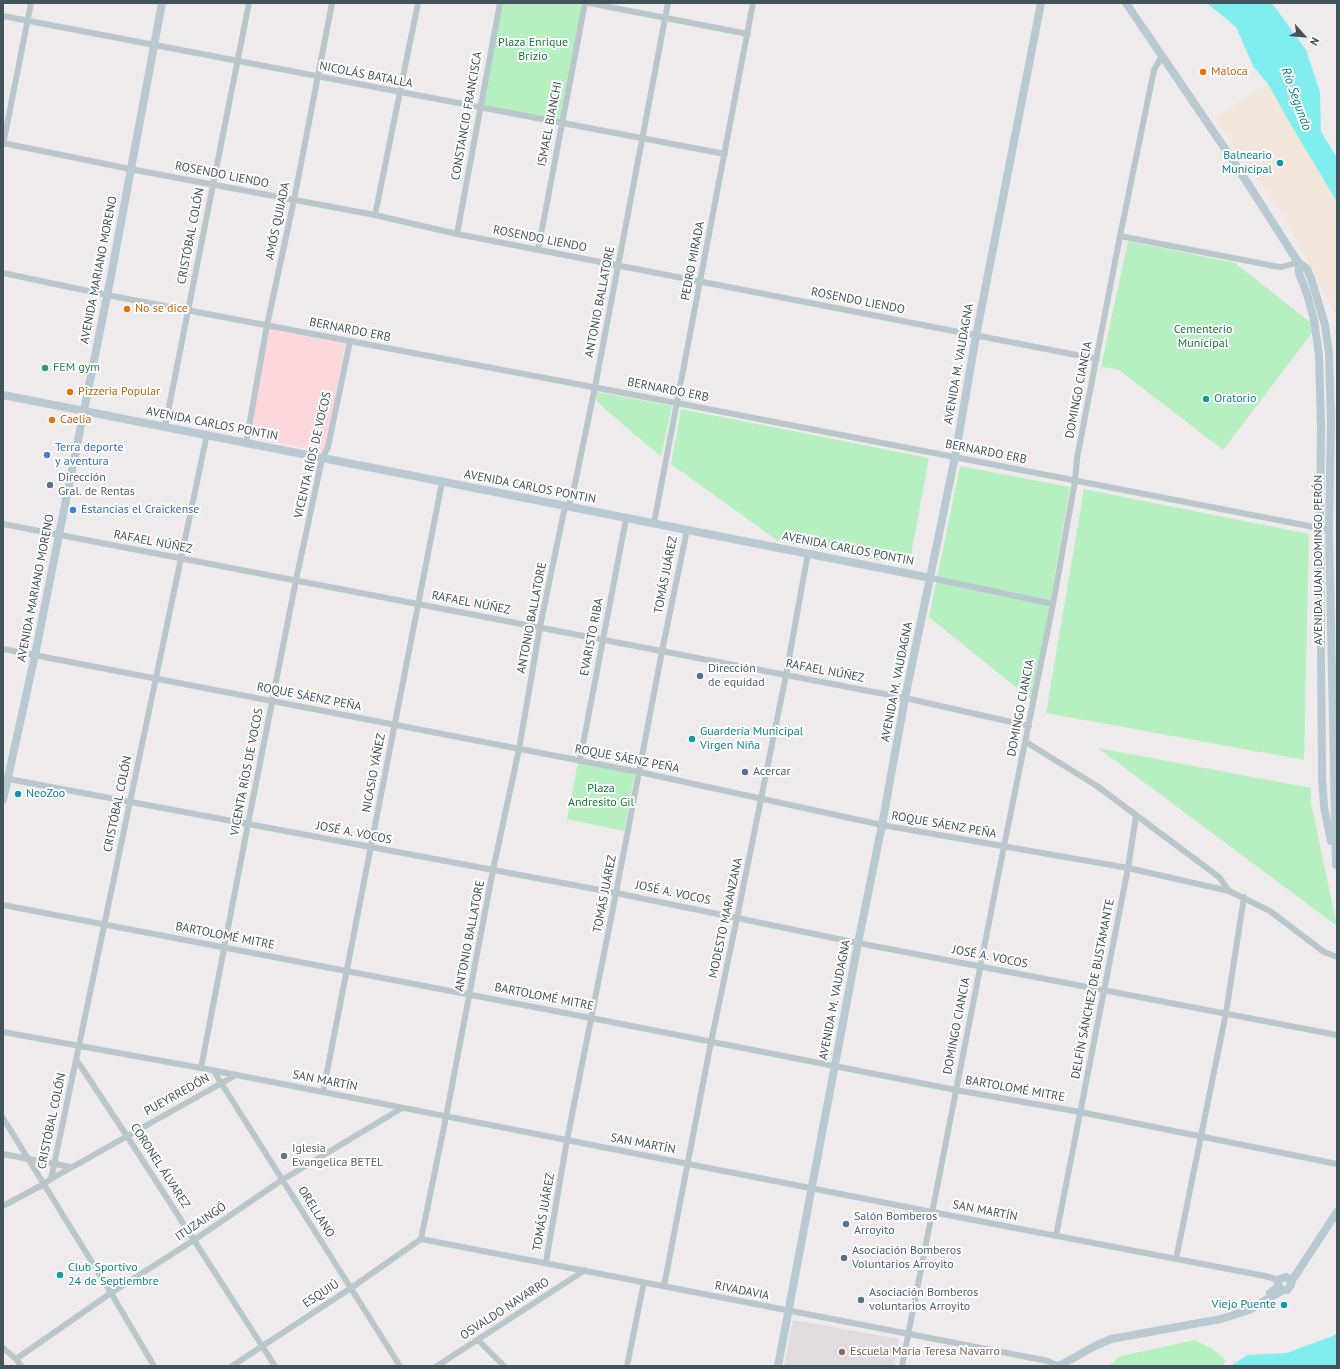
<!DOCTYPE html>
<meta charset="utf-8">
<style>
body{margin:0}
#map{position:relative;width:1340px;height:1369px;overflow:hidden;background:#efebec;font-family:"PT Sans",sans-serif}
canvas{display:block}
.frame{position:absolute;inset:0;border:4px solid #43535a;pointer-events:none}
.north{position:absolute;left:1284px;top:16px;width:40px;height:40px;-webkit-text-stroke:3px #fff;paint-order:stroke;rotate:117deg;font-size:11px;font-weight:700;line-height:16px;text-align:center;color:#43535a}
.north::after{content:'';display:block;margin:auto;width:14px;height:18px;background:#43535a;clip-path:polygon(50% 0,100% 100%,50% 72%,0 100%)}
</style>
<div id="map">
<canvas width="1340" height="1369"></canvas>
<div class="frame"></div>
<div class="north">N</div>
</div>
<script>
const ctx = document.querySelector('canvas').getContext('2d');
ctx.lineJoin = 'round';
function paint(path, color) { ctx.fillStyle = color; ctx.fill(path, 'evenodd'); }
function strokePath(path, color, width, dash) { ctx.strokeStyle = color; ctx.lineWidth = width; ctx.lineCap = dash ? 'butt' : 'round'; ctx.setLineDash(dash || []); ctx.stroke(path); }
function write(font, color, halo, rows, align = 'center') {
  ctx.font = font + ' "PT Sans",sans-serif'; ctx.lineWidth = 4; ctx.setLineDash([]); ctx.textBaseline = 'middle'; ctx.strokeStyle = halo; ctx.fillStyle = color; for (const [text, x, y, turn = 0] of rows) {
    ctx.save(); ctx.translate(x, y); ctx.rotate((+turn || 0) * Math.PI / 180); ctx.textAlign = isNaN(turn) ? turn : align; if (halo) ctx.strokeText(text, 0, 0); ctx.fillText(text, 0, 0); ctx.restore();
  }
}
paint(new Path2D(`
 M793,1320L899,1339L894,1366H784Z`), '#e0dcde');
paint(new Path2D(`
 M269,329L345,344L326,447L323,452L249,437Z`), '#fcd8dc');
paint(new Path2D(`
 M501,3H576L583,4L561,120L482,106Z
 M1128,241L1235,263L1310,322L1312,333L1223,450L1119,370L1101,367Z
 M597,392L672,406L661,457L596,401Z
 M681,409L929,458L909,566L778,541L671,464Z
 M960,466L1070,487L1033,701L929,617Z
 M1084,489L1309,534L1304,760L1046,713Z
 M1098,748L1311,788V803L1337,926Z
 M578,762L635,773L624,831L567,819Z
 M1195,1340L1213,1349L1226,1361L1222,1366H1108L1121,1356Z`), '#b6f0c1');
paint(new Path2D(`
 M1268,84L1291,125L1337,202V317L1281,212L1214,118Z`), '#f2e6da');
paint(new Path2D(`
 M1207,3H1272L1306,50L1320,92L1321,132L1337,157V202L1291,125L1268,84L1253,66L1236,27Z
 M1337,1333V1366H1230L1248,1355L1287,1353L1335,1335Z`), '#80edef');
strokePath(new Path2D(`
 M589,3L748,34
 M3,16L725,154
 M3,143L130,169L375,215L457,234L1097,359
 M3,145L31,3
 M375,215L418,3
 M457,234L500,3
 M1120,236L1274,266L1282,267L1298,262
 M538,250L585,3
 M3,273L107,295L677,403L1324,529
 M165,427L249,3
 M246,443L267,325L294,200L332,3
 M654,523L753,3
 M3,524L905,698L1029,726
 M931,578L1053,604
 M3,649L639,772L882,825L1128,868L1229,891L1270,911L1324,952L1337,957
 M1026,742L1097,786L1219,877L1229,891
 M580,760L626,519
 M3,778L616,893L858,943L1337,1035
 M3,905L591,1018L956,1090L1080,1112L1337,1164
 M3,1032L201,1068L932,1212L1265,1276L1279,1280
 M76,1059L127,1136L275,1366
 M201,1068L248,824L296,580L322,459L328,447L350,341
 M213,1070L400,1366
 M323,1092L442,482
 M3,1118L111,1293L154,1366
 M3,1154L71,1167
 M51,1179L207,434
 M3,1206L44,1184L51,1179L236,1075
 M1056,1236L1128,868L1136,816
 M421,1239L446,1117L493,870L519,749L540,627L564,511L572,498L595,387L668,3
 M421,1239L1048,1361L1059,1366
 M1176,1259L1226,1013L1244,897
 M546,1262L567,1140L616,893L662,651L687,530
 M664,1286L711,1042L737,918L786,675L808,553
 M478,1340L504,1366
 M3,1348L16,1359L21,1366
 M16,1359L111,1293L194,1240L282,1180L402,1108
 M232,1366L351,1288L421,1239
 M437,1366L585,1270
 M627,1366L644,1282
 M902,1366L1004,846L1053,604L1075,481L1077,458L1120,236L1154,70L1162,56`), '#b9c7cc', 6);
strokePath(new Path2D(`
 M1126,3L1232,159L1298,262L1307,269L1311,278L1325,325L1329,353L1331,420L1329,530L1336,865
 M1298,262L1299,273L1307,294L1314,320L1319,355L1321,427L1320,528L1322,778L1324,807L1331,841
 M3,395L931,578
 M3,800L35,655L59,535L111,276L162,3
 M1291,1282L1337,1212
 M1270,1293L1278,1287V1283L1280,1279L1286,1277L1290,1280L1291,1285L1287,1290H1283L1279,1287
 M778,1366L858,943L882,825L905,698L955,457L976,336L1041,3
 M1059,1366L1095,1346L1111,1339L1221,1319L1249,1310L1283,1290`), '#b8c9d1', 8);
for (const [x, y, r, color] of [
 [1203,72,4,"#e8710a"],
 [1280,163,4,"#0f9aa8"],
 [127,309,4,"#e8710a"],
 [45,368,4,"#2e9e5b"],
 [70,392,4,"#e8710a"],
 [1206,399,4,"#0f9aa8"],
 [52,420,4,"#e8710a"],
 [47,455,4,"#3f7fe0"],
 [50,485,4,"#5c6f8a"],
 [73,510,4,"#3f7fe0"],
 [700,676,4,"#5c6f8a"],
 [692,739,4,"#0f9aa8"],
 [745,772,4,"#5c6f8a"],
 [18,794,4,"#0f9aa8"],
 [284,1156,4,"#6b7280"],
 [846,1224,4,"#5c6f8a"],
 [844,1258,4,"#5c6f8a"],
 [60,1275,4,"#0f9aa8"],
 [861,1300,4,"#5c6f8a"],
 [1284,1305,4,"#0f9aa8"],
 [842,1352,4,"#8d6e63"]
]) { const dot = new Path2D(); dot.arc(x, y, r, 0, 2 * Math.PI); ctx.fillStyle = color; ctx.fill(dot); strokePath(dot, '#fff', 1.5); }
write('12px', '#127d33', '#fff', [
 ["Plaza Enrique",533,43],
 ["Brizio",533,57],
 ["Cementerio",1203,330],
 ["Municipal",1203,344],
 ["Plaza",601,789],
 ["Andresito Gil",601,803]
]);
write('12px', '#c56008', '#fff', [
 ["Maloca",1211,72],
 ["No se dice",135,309],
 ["Pizzeria Popular",78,392],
 ["Caelia",60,420]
], 'left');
write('12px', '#43535a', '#fff', [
 ["NICOLÁS BATALLA",366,75,11],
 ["CONSTANCIO FRANCISCA",467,116,-80],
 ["ISMAEL BIANCHI",550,124,-79],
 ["ROSENDO LIENDO",222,175,11],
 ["AMÓS QUIJADA",278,221,-78],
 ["CRISTÓBAL COLÓN",191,236,-79],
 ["ROSENDO LIENDO",540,239,11],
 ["PEDRO MIRADA",693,261,-79],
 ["AVENIDA MARIANO MORENO",99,270,-79],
 ["ROSENDO LIENDO",858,301,11],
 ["ANTONIO BALLATORE",600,302,-79],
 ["BERNARDO ERB",350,330,11],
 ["AVENIDA M. VAUDAGNA",959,364,-80],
 ["BERNARDO ERB",668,390,11],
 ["DOMINGO CIANCIA",1079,390,-79],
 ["AVENIDA CARLOS PONTIN",212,424,11],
 ["BERNARDO ERB",986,452,11],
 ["VICENTA RÍOS DE VOCOS",313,455,-77],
 ["AVENIDA CARLOS PONTIN",530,487,11],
 ["RAFAEL NÚÑEZ",153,542,11],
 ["AVENIDA CARLOS PONTIN",848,549,11],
 ["AVENIDA JUAN DOMINGO PERÓN",1319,560,-90],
 ["TOMÁS JUÁREZ",666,575,-79],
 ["AVENIDA MARIANO MORENO",36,588,-79],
 ["RAFAEL NÚÑEZ",471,603,11],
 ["ANTONIO BALLATORE",532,618,-79],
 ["EVARISTO RIBA",592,637,-79],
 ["RAFAEL NÚÑEZ",825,671,11],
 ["AVENIDA M. VAUDAGNA",897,682,-79],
 ["ROQUE SÁENZ PEÑA",309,697,11],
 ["DOMINGO CIANCIA",1021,708,-79],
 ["ROQUE SÁENZ PEÑA",627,759,11],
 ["VICENTA RÍOS DE VOCOS",247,772,-79],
 ["NICASIO YÁÑEZ",374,773,-79],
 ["CRISTÓBAL COLÓN",118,804,-78],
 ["ROQUE SÁENZ PEÑA",944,825,10],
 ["JOSÉ A. VOCOS",354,833,11],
 ["JOSÉ A. VOCOS",673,893,12],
 ["TOMÁS JUÁREZ",605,894,-79],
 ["MODESTO MARANZANA",726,918,-78],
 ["BARTOLOMÉ MITRE",225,936,11],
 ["ANTONIO BALLATORE",470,936,-79],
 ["JOSÉ A. VOCOS",990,957,11],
 ["DELFÍN SÁNCHEZ DE BUSTAMANTE",1093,989,-79],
 ["BARTOLOMÉ MITRE",544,997,11],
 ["AVENIDA M. VAUDAGNA",835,1000,-79],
 ["DOMINGO CIANCIA",957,1026,-79],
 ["SAN MARTÍN",325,1081,11],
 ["BARTOLOMÉ MITRE",1015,1089,10],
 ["PUEYRREDÓN",177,1095,-29],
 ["CRISTÓBAL COLÓN",52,1121,-78],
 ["SAN MARTÍN",643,1144,11],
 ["CORONEL ÁLVAREZ",160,1166,57],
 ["SAN MARTÍN",985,1211,11],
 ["ORELLANO",316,1212,58],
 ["TOMÁS JUÁREZ",544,1212,-80],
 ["ITUZAINGÓ",201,1222,-34],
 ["RIVADAVIA",742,1291,11],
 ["ESQUIÚ",321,1294,-33],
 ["OSVALDO NAVARRO",505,1309,-33]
]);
write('12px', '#0d838f', '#fff', [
 ["Balneario",1272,156,"right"],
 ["Municipal",1272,170,"right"],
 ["Oratorio",1214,399],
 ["Guardería Municipal",700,732],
 ["Virgen Niña",700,746],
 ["NeoZoo",26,794],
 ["Club Sportivo",68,1268],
 ["24 de Septiembre",68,1282],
 ["Viejo Puente",1276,1305,"right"]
], 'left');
write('12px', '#27864d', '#fff', [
 ["FEM gym",53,368]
], 'left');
write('12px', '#366cbe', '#fff', [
 ["Terra deporte",55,448],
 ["y aventura",55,462],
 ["Estancias el Craickense",81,510]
], 'left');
write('12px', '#4e5e75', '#fff', [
 ["Dirección",58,478],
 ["Gral. de Rentas",58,492],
 ["Dirección",708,669],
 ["de equidad",708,683],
 ["Acercar",753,772],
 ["Salón Bomberos",854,1217],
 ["Arroyito",854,1231],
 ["Asociación Bomberos",852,1251],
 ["Voluntarios Arroyito",852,1265],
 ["Asociación Bomberos",869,1293],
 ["voluntarios Arroyito",869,1307]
], 'left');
write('12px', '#5b616d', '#fff', [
 ["Iglesia",292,1149],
 ["Evangelica BETEL",292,1163]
], 'left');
write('12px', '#785e54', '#fff', [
 ["Escuela María Teresa Navarro",850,1352]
], 'left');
write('italic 13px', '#088284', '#fff', [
 ["Río Segundo",1296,99,70]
]);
</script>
